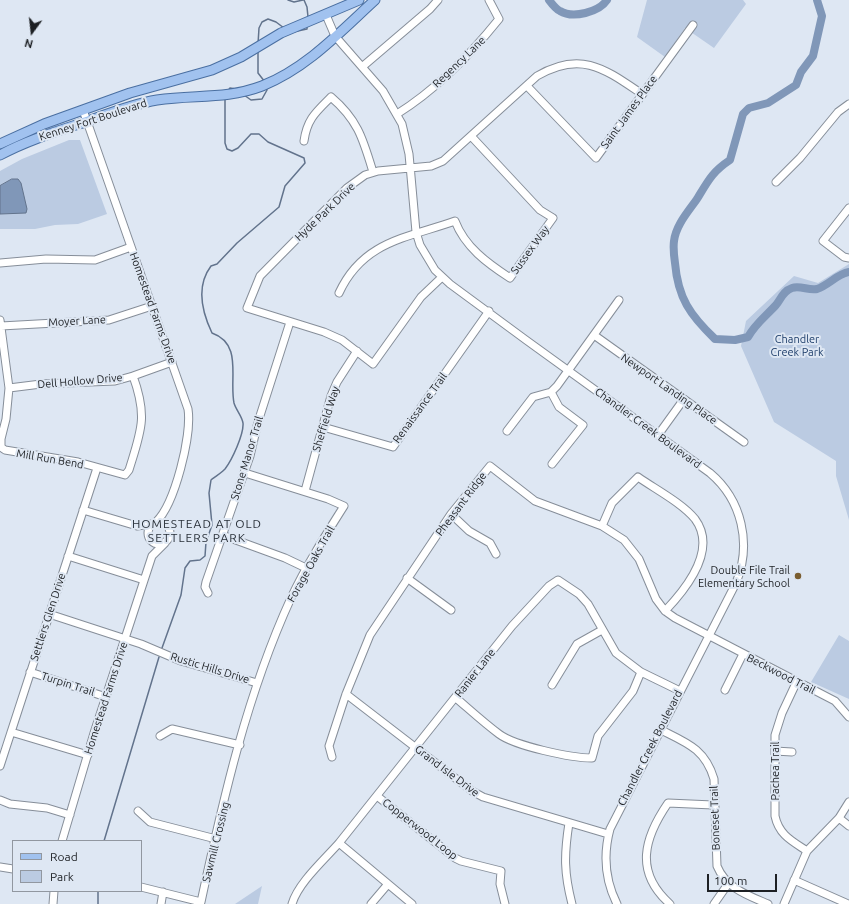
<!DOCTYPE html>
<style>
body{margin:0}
#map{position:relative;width:849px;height:904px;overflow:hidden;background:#dee7f3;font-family:Ubuntu,sans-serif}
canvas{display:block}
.legend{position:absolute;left:12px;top:840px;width:130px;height:52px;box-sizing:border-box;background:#dee7f3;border:1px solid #9197a0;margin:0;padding:5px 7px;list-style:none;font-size:12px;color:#1d2024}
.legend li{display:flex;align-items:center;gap:8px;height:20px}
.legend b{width:20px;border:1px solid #9197a0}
.north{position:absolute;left:12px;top:12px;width:40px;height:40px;-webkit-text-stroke:3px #dee7f3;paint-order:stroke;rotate:195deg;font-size:11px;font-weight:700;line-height:16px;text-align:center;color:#1d2024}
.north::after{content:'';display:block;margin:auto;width:14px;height:18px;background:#1d2024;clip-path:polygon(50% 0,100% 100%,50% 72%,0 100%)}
.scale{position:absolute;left:707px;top:874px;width:70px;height:18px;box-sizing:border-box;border:2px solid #1d2024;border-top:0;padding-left:5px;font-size:12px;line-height:14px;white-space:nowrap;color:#1d2024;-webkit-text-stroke:3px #dee7f3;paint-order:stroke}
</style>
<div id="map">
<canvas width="849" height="904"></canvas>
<ul class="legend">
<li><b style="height:5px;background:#a1c2ef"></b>Road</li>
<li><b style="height:11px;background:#bbcbe2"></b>Park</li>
</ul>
<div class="north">N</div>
<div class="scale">100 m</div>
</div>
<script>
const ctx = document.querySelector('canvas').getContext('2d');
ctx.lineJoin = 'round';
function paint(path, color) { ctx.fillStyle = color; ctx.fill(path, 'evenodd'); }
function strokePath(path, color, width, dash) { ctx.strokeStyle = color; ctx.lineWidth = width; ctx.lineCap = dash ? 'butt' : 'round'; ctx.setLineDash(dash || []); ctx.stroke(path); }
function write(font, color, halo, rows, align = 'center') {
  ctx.font = font + ' Ubuntu,sans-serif'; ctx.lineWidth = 4; ctx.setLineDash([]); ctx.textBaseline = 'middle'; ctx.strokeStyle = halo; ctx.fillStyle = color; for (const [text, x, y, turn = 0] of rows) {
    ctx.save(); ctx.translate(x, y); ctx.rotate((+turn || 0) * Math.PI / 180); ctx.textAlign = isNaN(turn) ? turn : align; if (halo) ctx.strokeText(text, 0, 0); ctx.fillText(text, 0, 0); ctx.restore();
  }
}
paint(new Path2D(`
 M647,0H743L746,4L714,48L685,28L665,57L637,37Z
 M69,140H80L107,214L78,224L55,225L35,229H0V171L22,159Z
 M849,264V520L836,476V461L774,422L741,346L746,321L794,276L818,283Z
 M839,635L849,641V699L811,682Z
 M262,886L258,904H235Z`), '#bbcbe2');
const water = new Path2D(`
 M12,179H18L21,183L27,209L26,213L0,214V186Z`);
paint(water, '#8097b8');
strokePath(water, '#62738c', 1);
strokePath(new Path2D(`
 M288,0L294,2L303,0
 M304,0L307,7L308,17
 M293,32L307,29V25
 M258,44L259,28L262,22L268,19L276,22L284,28
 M258,52V73L265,82
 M228,91L230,88L236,89
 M244,95L251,100L262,99L267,90L266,87
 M162,648L181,595L185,568L190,561L200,560L205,556L206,542L212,525L209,493L211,480C215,477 221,473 225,469C232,460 244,434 243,423C242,416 236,410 234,403C229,378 243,344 212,333C202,312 196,286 211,266L217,264L237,243L279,207L285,186L305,163L304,158L268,142L259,134H251L238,148L232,151L227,149L225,143V98
 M104,841L159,657
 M98,891V904`), '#62738c', 1.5);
strokePath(new Path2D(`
 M549,0C552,4 556,9 560,11C573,19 599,12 607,0
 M817,0L822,16L813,56L801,72L796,85L768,103L749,108L743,114L730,160C712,172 708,181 697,199C688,212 676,225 674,241C673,248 674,256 675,263C678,298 690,315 715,339L735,340L748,337C755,324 766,316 776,305C781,299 783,291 792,288C800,285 809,291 817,289C829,285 837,274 849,272`), '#8097b8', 8);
const minor = new Path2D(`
 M326,15L335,36L383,91L402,124L409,154L416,232L420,245L435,270L450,284L526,340L710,473C742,500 752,544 736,583L610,829C603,855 605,880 617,904
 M362,67L430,9L438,0
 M527,86L596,158L693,25
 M83,110L188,409C192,435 175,504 156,522
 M397,114C437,89 470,55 499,19L489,0
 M304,141C307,119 316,112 331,97C358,120 363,139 373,172
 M776,182L800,158L838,112L849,104
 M849,208L823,241L844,257L849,258
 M0,263L46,259L95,260L131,247
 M442,277L421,297L373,364L342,340L324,332L247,308L260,276L347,188L365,175L378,171L431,166L443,161L537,76C581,50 605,69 642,94
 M339,293C363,241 407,238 455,221C465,247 487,263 510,278L553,218L540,210L471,136
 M0,320L9,388L6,419L1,439V447L5,450L78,462L125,475L129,470C141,431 148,417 133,376
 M1,326L109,320L152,306
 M594,335L744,442
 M9,388L41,384L115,381L133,376L172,362
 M551,392L559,407L583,425L552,464
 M323,427L393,447L489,311
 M507,431L533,397L551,392L557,386L619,300
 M658,435L684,399
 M305,491L331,396L337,382L357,351
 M83,510L137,526L152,524
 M451,514L469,531L490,543L496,554
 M148 533a11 11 0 1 1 22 0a11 11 0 1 1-22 0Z
 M602,526L612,503L638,477C655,489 682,503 695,519C718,550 686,589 665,611
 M222,535L285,558L306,568
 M68,556L144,580
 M407,578L451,610
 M208,593L205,587L206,582L250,456L258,422L290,322
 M49,614L141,644L181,661L257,683
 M30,672L106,697
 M797,681L782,713L775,735V816C779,835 792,841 807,851
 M552,685L577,644L602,630
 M725,690L743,654
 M346,694L472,791L483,797L608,834
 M456,698C470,710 484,723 499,734C515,746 571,758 592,758L598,736L633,691L641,672
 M661,730C687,743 705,749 714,779L717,866C726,888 747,895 768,904
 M11,732L88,755
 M160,736L172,729L240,745
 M775,751L792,752
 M332,757L329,746L346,694L370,635L451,514L490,466L535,501L602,526L624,540L639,559L656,599L665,611L675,618L835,701L849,717
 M0,766L97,468
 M377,796L455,858L461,861L501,871L500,884L505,904
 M0,800L10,804L47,808L70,815
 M138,811L150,822L216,839
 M839,818L849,826
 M569,823C564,855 564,873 572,904
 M62,841L94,733L152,556L165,543
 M339,843L412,904
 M0,867L13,869
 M794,880L848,904
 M141,887L201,902C223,799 247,694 291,598C306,566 325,536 344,506L328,499L245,473
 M53,904L54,891
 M161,904L163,892
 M292,904C298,883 324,860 339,843L512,626L549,586L558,580L579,594L588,604L616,653L641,672L680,691
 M371,904L388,884
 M670,904C634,872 644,838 668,803L713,805
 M714,904L728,884
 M784,904L807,851L839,818L849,802`);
const major = new Path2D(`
 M0,144L44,124L130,93L212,70L241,57L281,33L359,0
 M0,155C28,140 58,131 88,121C110,113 133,104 157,100C194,94 225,100 262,86C307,68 340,32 375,0`);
strokePath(minor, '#868e99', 9);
strokePath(major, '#4a6fa1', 11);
strokePath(minor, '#fff', 7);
strokePath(major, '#a1c2ef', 9);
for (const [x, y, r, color] of [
 [798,576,4,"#795d30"]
]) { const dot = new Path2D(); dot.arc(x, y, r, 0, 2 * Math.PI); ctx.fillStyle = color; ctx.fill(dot); strokePath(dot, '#dee7f3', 1.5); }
write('11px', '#1d2024', '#dee7f3', [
 ["Regency Lane",459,62,-44],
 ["Saint James Place",629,112,-54],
 ["Kenney Fort Boulevard",93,120,-18],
 ["Hyde Park Drive",325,212,-44],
 ["Sussex Way",530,250,-54],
 ["Homestead Farms Drive",153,308,70],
 ["Moyer Lane",77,321,-3],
 ["Dell Hollow Drive",80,381,-5],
 ["Newport Landing Place",669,389,35],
 ["Renaissance Trail",420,408,-54],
 ["Sheffield Way",326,419,-73],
 ["Chandler Creek Boulevard",648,428,36],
 ["Stone Manor Trail",247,458,-73],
 ["Mill Run Bend",50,459,10],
 ["Pheasant Ridge",461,504,-53],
 ["Forage Oaks Trail",311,564,-61],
 ["Settlers Glen Drive",48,617,-72],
 ["Rustic Hills Drive",210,668,17],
 ["Ranier Lane",475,673,-52],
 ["Beckwood Trail",781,674,27],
 ["Turpin Trail",68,684,18],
 ["Homestead Farms Drive",106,698,-72],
 ["Chandler Creek Boulevard",650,748,-63],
 ["Grand Isle Drive",447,771,37],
 ["Pachea Trail",775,771,-90],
 ["Boneset Trail",715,818,-92],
 ["Copperwood Loop",420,829,38],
 ["Sawmill Crossing",216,842,-76]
]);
write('11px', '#1f3f6b', '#dee7f3', [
 ["Chandler",797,339],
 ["Creek Park",797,352]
]);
write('11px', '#1d2024', '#dee7f3', [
 ["Double File Trail",790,570],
 ["Elementary School",790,583]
], 'right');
ctx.letterSpacing = '1px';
write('12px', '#293039', '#dee7f3', [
 ["HOMESTEAD AT OLD",197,524],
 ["SETTLERS PARK",197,538]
]);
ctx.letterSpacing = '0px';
</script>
